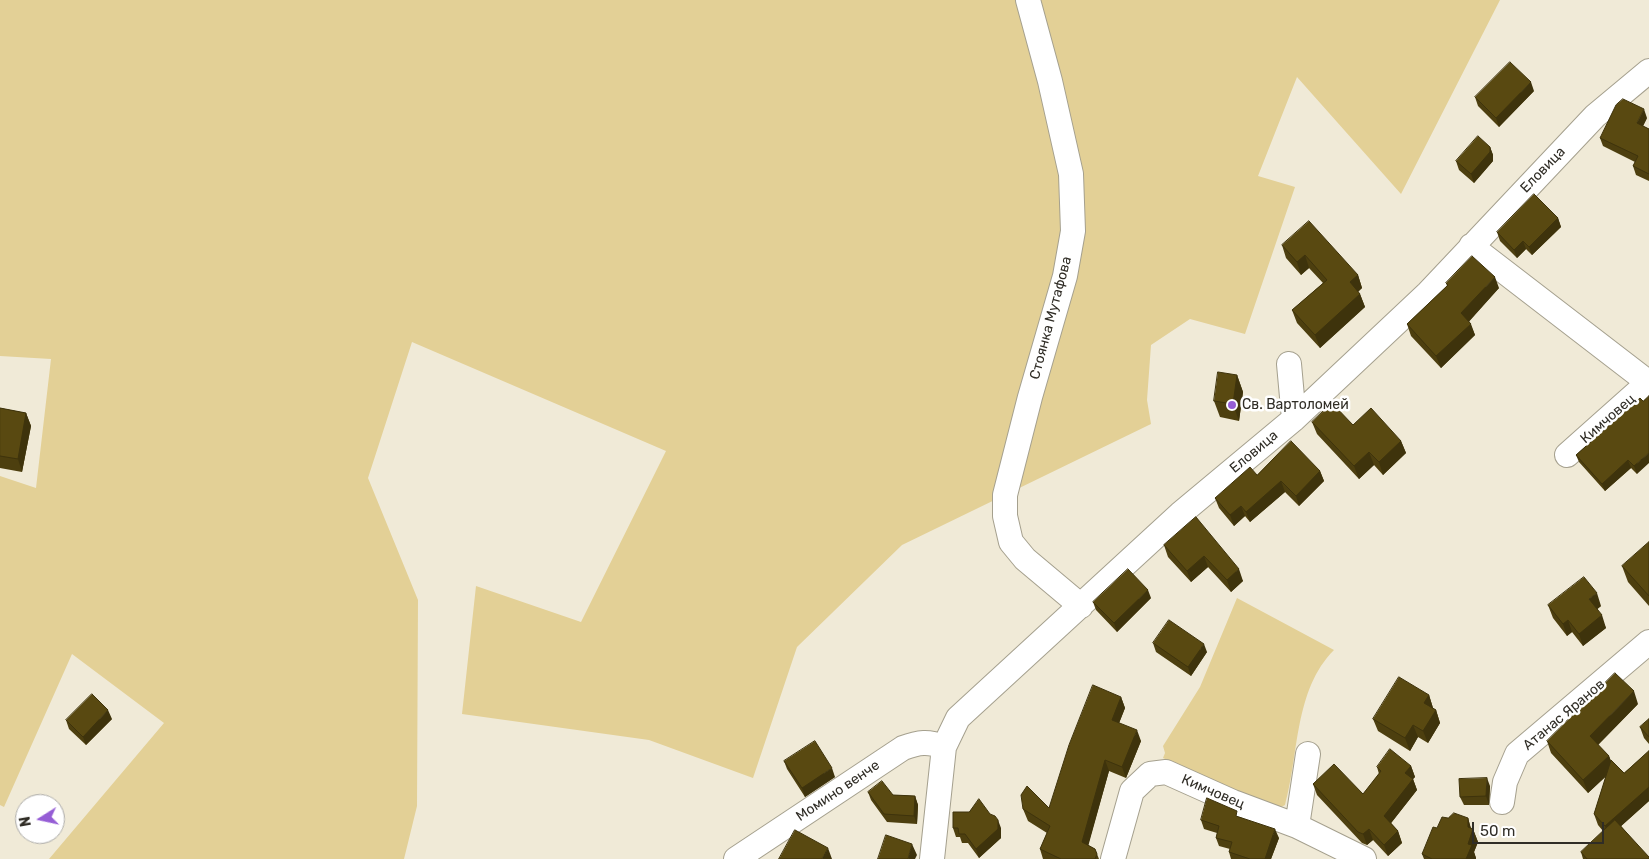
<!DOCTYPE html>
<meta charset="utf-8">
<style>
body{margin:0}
#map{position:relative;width:1649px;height:859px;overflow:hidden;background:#f0ead7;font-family:Rubik,sans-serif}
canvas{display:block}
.north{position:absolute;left:15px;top:794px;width:50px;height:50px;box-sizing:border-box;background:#fff;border:1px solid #acaba8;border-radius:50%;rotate:260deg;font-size:14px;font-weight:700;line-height:20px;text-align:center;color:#302d26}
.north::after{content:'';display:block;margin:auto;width:18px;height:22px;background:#955dd5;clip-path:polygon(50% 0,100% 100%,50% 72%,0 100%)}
.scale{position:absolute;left:1472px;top:822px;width:132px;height:22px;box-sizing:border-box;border:2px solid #302d26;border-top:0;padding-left:6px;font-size:15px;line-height:18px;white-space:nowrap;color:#302d26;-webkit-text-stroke:4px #fff;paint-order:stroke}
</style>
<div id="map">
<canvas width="1649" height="859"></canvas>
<div class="north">N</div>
<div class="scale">50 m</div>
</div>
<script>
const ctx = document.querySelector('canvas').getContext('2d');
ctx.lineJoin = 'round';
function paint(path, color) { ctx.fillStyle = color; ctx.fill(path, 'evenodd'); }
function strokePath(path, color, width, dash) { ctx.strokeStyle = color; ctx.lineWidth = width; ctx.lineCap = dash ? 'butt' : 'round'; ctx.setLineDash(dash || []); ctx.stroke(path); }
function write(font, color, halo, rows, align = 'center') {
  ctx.font = font + ' Rubik,sans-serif'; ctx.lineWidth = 5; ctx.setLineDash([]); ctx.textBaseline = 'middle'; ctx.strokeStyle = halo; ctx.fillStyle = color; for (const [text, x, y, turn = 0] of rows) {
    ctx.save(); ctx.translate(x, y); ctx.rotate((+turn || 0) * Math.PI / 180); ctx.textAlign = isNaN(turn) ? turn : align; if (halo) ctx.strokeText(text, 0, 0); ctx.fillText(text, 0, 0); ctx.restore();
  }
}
paint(new Path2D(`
 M0,0H1500L1401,194L1297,77L1258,176L1295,187L1245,334L1190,319L1151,345L1147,400L1151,424L902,545L797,647L753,778L649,740L462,714L476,586L581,622L666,451L412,342L368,478L418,600L417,806L404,859H49L164,723L72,654L4,807L0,805V476L36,488L51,359L0,356Z
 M1237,598L1334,650C1294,690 1299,755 1285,805L1275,810L1163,758L1165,753L1163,746L1200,687Z`), '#e3d096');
const minor = new Path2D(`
 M1028,0L1050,81L1071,174L1073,231L1065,276L1030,397L1005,495V516L1011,542L1025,559L1081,606
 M1471,246L1649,383
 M1289,364L1294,419
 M1567,455L1649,382
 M1502,802L1505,782L1517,754L1649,642
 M1297,826L1308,754
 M736,859L903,748C919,742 928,741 944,747
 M932,859L944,747L958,718L1180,514L1294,419L1428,293L1595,116L1649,71
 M1113,859L1132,791L1150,774L1166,772L1233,802L1297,826L1364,859`);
strokePath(minor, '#a5a08e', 26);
strokePath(minor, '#fff', 24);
paint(new Path2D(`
 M1534,91L1499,127L1478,106L1475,97Z
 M1647,118L1643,126L1649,129V181L1636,175L1633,166L1635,162L1603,146L1600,138Z
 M1490,147L1493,155V161L1474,183L1459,170L1456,161Z
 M1558,218L1561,227L1532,255L1526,249L1517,258L1500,241L1497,232Z
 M1282,245L1358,275L1362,288L1358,292L1360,294L1365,307L1320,348L1297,323L1292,310L1323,283L1309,268L1301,275L1286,258Z
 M1446,283L1499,288L1469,321L1475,335L1441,368L1411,336L1407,324L1447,286Z
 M1237,375L1243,392L1239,421L1220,417L1214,401Z
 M1640,398L1637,474L1631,468L1605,491L1579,462L1576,455Z
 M0,408L26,413L31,426L22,472L0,468Z
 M1312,422L1353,425L1401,441L1406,453L1383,475L1374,465L1359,479L1317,434Z
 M1320,471L1324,481L1299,506L1285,492L1250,522L1245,516L1234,526L1219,508L1215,498L1257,475Z
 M1196,517L1243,581L1231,592L1208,567L1191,582L1168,557L1164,545Z
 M1649,542V606L1628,582L1622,566Z
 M1151,598L1117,632L1096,610L1093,602Z
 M1548,605L1601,606L1597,609L1606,628L1583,646L1572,632L1567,636L1553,618Z
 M1153,643L1207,652L1191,676L1156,652Z
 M1429,695L1433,708L1436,710L1440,723L1428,743L1418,737L1410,751L1378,731L1373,719Z
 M1121,697L1125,708L1119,723L1141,741L1126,778L1109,771L1088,845L1095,849L1099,859H1043L1040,849L1047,833L1028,821L1023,809L1049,808Z
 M1638,704L1598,745L1609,756L1611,761L1624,773L1649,751V801L1621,826L1649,859H1583L1581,852L1603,831L1598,825L1594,814L1606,776L1588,793L1551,753L1547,741Z
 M112,719L86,745L69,729L66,720Z
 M1649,719V744L1644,738L1640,727Z
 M784,761L835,777L805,797L787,769Z
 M1411,766L1415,777L1413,779L1417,790L1391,823L1398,831L1402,843L1388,856L1373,840L1367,845L1362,843L1317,795L1313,784L1363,794L1379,774L1377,767Z
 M1490,786L1489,805H1464L1460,797Z
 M868,792L893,795L915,796L918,805L917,824L887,822L871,800Z
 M1240,817L1279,838L1271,859H1231L1229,852L1230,849L1219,846L1216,838L1217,833L1204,829L1201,820Z
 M1448,818H1468L1471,829H1473L1478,842L1474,852L1476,858V859H1424L1422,854Z
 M953,828H1001V838L979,858L968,843H962L960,837H956Z`), '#4d3f0f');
paint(new Path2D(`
 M1531,82L1534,91L1499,127L1496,118Z
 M1644,109L1647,118L1640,132L1637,123Z
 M1490,147L1493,155V161L1474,183L1471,174Z
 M1558,218L1561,227L1532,255L1529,247Z
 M1523,241L1526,249L1517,258L1514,250Z
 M1305,255L1309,268L1301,275L1297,262Z
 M1358,275L1362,288L1354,295L1350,282Z
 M1495,277L1499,288L1466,325L1461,313Z
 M1360,294L1365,307L1320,348L1315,335Z
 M1471,324L1475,335L1441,368L1436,356Z
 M1237,375L1243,392L1239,421L1233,404Z
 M26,413L31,426L22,472L18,459Z
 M1401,441L1406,453L1383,475L1379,462Z
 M1369,452L1374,465L1359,479L1354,466Z
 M1649,453V463L1637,474L1634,466Z
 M1628,460L1631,468L1605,491L1602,484Z
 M1320,471L1324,481L1299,506L1296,496Z
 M1281,481L1285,492L1250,522L1246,512Z
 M1241,506L1245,516L1234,526L1230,515Z
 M1204,556L1208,567L1191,582L1187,571Z
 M1239,569L1243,581L1231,592L1227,580Z
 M1148,590L1151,598L1117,632L1114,623Z
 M1597,593L1601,606L1594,612L1589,599Z
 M1602,615L1606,628L1583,646L1579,634Z
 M1568,620L1572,632L1567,636L1563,624Z
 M1204,644L1207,652L1191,676L1188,667Z
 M1634,691L1638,704L1595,748L1590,736Z
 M1429,695L1433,708L1429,715L1424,703Z
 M1121,697L1125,708L1116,731L1112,720Z
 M108,710L112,719L86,745L83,737Z
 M1436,710L1440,723L1428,743L1423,731Z
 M1413,725L1418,737L1410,751L1405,738Z
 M1137,730L1141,741L1126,778L1122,767Z
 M1609,756L1614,769L1588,793L1583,780Z
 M1105,760L1109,771L1086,854L1082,842Z
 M1411,766L1415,777L1413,779L1417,790L1388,827L1384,816L1405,773Z
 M832,768L835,777L805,797L802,788Z
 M1487,778L1490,786L1489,805L1486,796Z
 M1649,787V801L1609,837L1605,826Z
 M915,796L918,805L917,824L914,816Z
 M1468,818L1472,832L1473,829L1478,842L1474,852L1476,858V859H1466L1468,844Z
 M998,820L1001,828V838L979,858L976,849Z
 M1275,829L1279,838L1271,859H1265Z
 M1369,829L1373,840L1367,845L1363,834Z
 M1398,831L1402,843L1388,856L1384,845Z
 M912,844L917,855L915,859H908Z
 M828,848L832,859H822Z`), '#3e330c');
const building = new Path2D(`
 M1510,62L1531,82L1496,118L1475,97Z
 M1623,99L1644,109L1637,123L1649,129V174L1633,166L1638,156L1600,138L1616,105Z
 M1478,136L1490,147V152L1471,174L1456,161Z
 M1534,194L1558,218L1529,247L1523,241L1514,250L1497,232Z
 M1309,221L1358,275L1350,282L1360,294L1315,335L1292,310L1327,280L1305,255L1297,262L1282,245Z
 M1472,256L1495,277L1461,313L1471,324L1436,356L1407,324L1448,285L1446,283Z
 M1218,372L1237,375L1233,404L1214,401Z
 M1649,396V453L1634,466L1628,460L1602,484L1576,455L1640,398L1643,401Z
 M1332,403L1353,425L1371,408L1401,441L1379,462L1369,452L1354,466L1312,422Z
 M0,408L26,413L18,459L0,456Z
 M1291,441L1320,471L1296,496L1281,481L1246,512L1241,506L1230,515L1215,498L1250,467L1257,475Z
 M1196,517L1239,569L1227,580L1204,556L1187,571L1164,545Z
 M1649,542V596L1622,566Z
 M1128,569L1148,590L1114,623L1093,602Z
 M1584,577L1597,593L1589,599L1602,615L1579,634L1568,620L1563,624L1548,605Z
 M1169,620L1204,644L1188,667L1153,643Z
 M1615,673L1634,691L1590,736L1609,756L1583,780L1547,741Z
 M1399,677L1429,695L1424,703L1436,710L1423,731L1413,725L1405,738L1373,719Z
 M1093,685L1121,697L1112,720L1137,730L1122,767L1105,760L1082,842L1095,849L1097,854L1095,859H1061L1040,849L1050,826L1023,809L1021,795L1027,786L1049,808L1069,745Z
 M92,694L108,710L83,737L66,720Z
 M1649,719V737L1640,727Z
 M815,741L832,768L802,788L784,761Z
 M1390,749L1411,766L1405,773L1413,779L1384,816L1398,831L1384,845L1369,829L1363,834L1358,832L1313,784L1334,764L1363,794L1381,771L1377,767Z
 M1649,751V787L1605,826L1594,814L1611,760L1624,773Z
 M1487,778L1486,796L1460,797L1459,779Z
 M882,781L893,795L915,796L914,816L884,814L868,792Z
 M1207,798L1237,811L1236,816L1275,829L1265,859H1250L1229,852L1232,842L1216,838L1219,826L1201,820Z
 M979,799L990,814L995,816L998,820V829L976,849L965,834H959L958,828H953V812H969Z
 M1454,813L1468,818V827L1473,829L1468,844L1472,845L1466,859H1432L1422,854L1433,827L1437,828L1442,817L1448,818Z
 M1615,820L1649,857V859H1587L1581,852Z
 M795,830L828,848L822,859H779Z
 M886,835L912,844L908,859H878Z`);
paint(building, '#594911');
strokePath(building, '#3e330c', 1);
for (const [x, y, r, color] of [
 [1232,405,5,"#955dd5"]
]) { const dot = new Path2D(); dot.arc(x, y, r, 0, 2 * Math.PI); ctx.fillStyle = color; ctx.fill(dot); strokePath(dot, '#fff', 2); }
write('14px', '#302d26', '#fff', [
 ["Еловица",1543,170,-46],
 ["Стоянка Мутафова",1051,318,-75],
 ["Кимчовец",1608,419,-41],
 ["Еловица",1254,452,-40],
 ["Атанас Яранов",1564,715,-40],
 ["Момино венче",838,791,-34],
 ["Кимчовец",1213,792,23]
]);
write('14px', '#302d26', '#fff', [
 ["Св. Вартоломей",1242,405]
], 'left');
</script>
